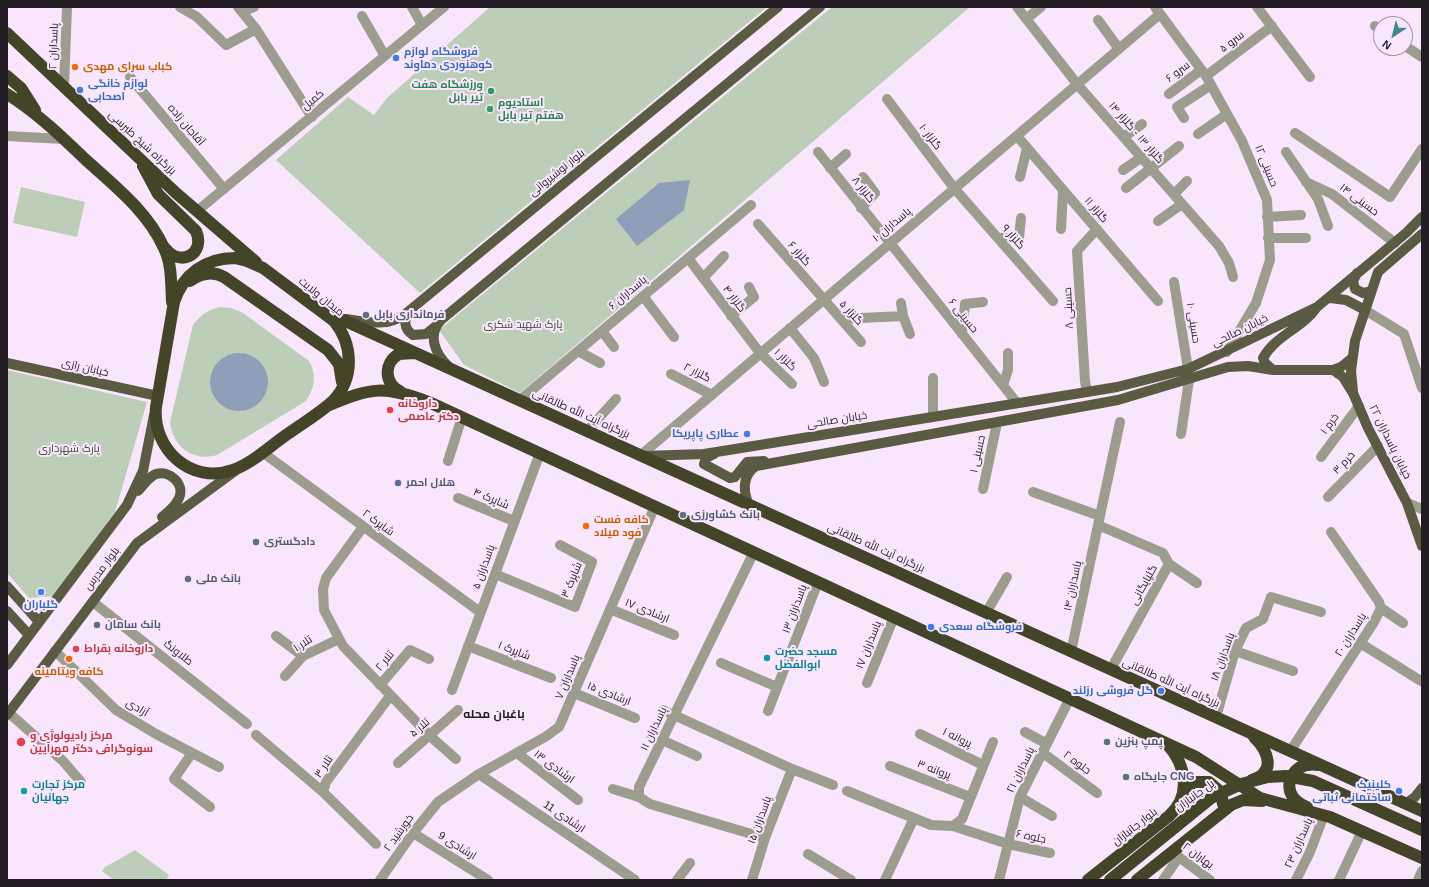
<!DOCTYPE html>
<meta charset="utf-8">
<style>
body{margin:0}
#map{position:relative;width:1429px;height:887px;overflow:hidden;background:#fae6fc;font-family:Arial,sans-serif}
canvas{display:block}
.frame{position:absolute;inset:0;border:8px solid #241c25;pointer-events:none}
.north{position:absolute;left:1373px;top:16px;width:40px;height:40px;box-sizing:border-box;background:#fae6fc;border:1px solid #a495a6;border-radius:50%;rotate:215deg;font-size:11px;font-weight:700;line-height:16px;text-align:center;color:#241c25}
.north::after{content:'';display:block;margin:auto;width:14px;height:18px;background:#428893;clip-path:polygon(50% 0,100% 100%,50% 72%,0 100%)}
</style>
<div id="map">
<canvas width="1429" height="887"></canvas>
<div class="frame"></div>
<div class="north">N</div>
</div>
<script>
const ctx = document.querySelector('canvas').getContext('2d');
ctx.lineJoin = 'round';
function paint(path, color) { ctx.fillStyle = color; ctx.fill(path, 'evenodd'); }
function strokePath(path, color, width, dash) { ctx.strokeStyle = color; ctx.lineWidth = width; ctx.lineCap = dash ? 'butt' : 'round'; ctx.setLineDash(dash || []); ctx.stroke(path); }
function write(font, color, halo, rows, align = 'center') {
  ctx.font = font + ' Arial,Cairo,sans-serif'; ctx.lineWidth = 4; ctx.setLineDash([]); ctx.textBaseline = 'middle'; ctx.strokeStyle = halo; ctx.fillStyle = color; for (const [text, x, y, turn = 0] of rows) {
    ctx.save(); ctx.translate(x, y); ctx.rotate((+turn || 0) * Math.PI / 180); ctx.textAlign = isNaN(turn) ? turn : align; if (halo) ctx.strokeText(text, 0, 0); ctx.fillText(text, 0, 0); ctx.restore();
  }
}
paint(new Path2D(`
 M490,7H767L420,293L276,160L348,97L374,115L387,98Z
 M832,7H970L520,393L464,365L439,330Z
 M21,187L85,202L77,237L13,223Z
 M220,307L231,308L243,313L309,361C317,376 315,387 306,401L217,455C193,462 173,447 170,422L193,325C201,315 207,310 220,307Z
 M7,370L147,402L115,512L55,596L29,598L7,573Z
 M135,850L169,875L166,880H114L102,871L105,867Z`), '#bcceb8');
paint(new Path2D(`
 M690,180L684,210L637,246L616,219L659,183Z
 M210 382a29 29 0 1 1 58 0a29 29 0 1 1-58 0Z`), '#8f9eb9');
strokePath(new Path2D(`
 M180,7L197,17L226,45L256,29
 M238,7L256,29L312,117
 M412,7L422,25
 M1017,7L1077,84L1219,246L1229,263L1233,277
 M1155,7L1206,76L1242,141L1267,200L1270,260L1256,303L1227,352
 M1257,7L1310,77
 M242,12L254,7
 M362,16L385,56
 M1026,19L1041,7
 M1098,20L1119,49
 M1375,26L1381,30
 M1405,46L1422,57
 M1206,76L1272,26
 M130,77L224,189
 M64,87L67,7
 M1169,94L1201,70
 M887,99L954,188L1053,301
 M1184,118L1177,107L1211,85
 M1295,133L1390,197L1422,149
 M1198,134L1227,114
 M7,136L63,139
 M1017,136L1158,301
 M1124,137L1142,124
 M818,152L1017,403
 M1286,152L1318,199L1328,226
 M830,168L846,154
 M1123,170L1142,157
 M1020,177L1027,148
 M1306,182L1332,194L1395,243
 M1126,188L1179,146
 M1174,194L1187,181
 M861,208L875,193L863,177
 M197,211L444,7
 M1267,217L1301,215
 M1158,221L1182,204
 M758,224L861,342
 M1061,229L1063,190
 M998,238H1019L1021,218
 M1268,238H1306
 M688,258L760,353L792,384
 M703,278L724,256
 M1174,282L1188,369
 M643,296L674,337
 M901,303L903,316L910,334
 M1365,310L1404,334L1422,388
 M731,316L754,297L749,287
 M841,319L903,316
 M790,328L814,358L824,382
 M602,331L614,347
 M962,334L965,304L983,302
 M578,351L600,363
 M671,374L712,395
 M933,378V416
 M1003,385L1008,370V353
 M1087,392L1085,381L1077,251L1097,229
 M520,400L751,205
 M587,431L616,399
 M1181,434L1189,380
 M262,452L480,612
 M641,455L1160,14
 M1321,457L1359,406
 M448,461L462,417
 M983,489L997,423
 M1033,492L1100,516
 M1328,497L1378,446
 M458,498L514,521
 M1407,503L1422,509
 M1098,525L1163,553L1169,564L1111,669
 M363,527L326,578L323,589L324,610L343,646L430,736L456,759
 M754,552L639,787V797L650,804L765,838
 M1169,564L1197,583
 M495,574L575,607L592,562L560,545
 M93,602L247,724
 M1381,608L1403,623
 M610,609L674,635
 M986,613L1007,577
 M276,636L303,656
 M1360,643L1421,681
 M468,646L551,678
 M55,651L116,710L156,734L219,767
 M1235,651L1293,671
 M1071,652L1120,422
 M721,663L777,687
 M285,676L303,656L339,639
 M867,683L894,617
 M380,685L410,650L429,659
 M452,690L540,453
 M574,693L635,718
 M663,710L792,769L833,785
 M768,711L818,582
 M9,713L63,761L81,782
 M1213,716L1218,710L1235,651L1246,628L1263,619L1271,597L1321,612
 M1025,732L1047,744
 M920,734L983,765
 M256,735L323,792
 M662,740L697,756
 M1291,750L1374,622L1381,608L1379,602L1331,532
 M192,753L174,779L210,807
 M517,753L578,800
 M1043,753L1097,793
 M398,763L458,710
 M890,766L970,797
 M479,774L635,880
 M613,789L639,797
 M847,791L931,825L953,826L962,819L993,742
 M1020,797L1052,816
 M953,826L1008,844L1050,853
 M413,833L488,880
 M376,844L323,792L326,782L390,696
 M1172,852L1210,880
 M808,854L851,880
 M380,880L413,833L438,802L479,774L545,737L559,727L655,506
 M677,880L690,863
 M752,880L765,838L792,769
 M885,880L914,818
 M999,880L1020,797L1070,698
 M1163,880L1179,857
 M1296,880L1310,852L1324,815
 M1339,880L1362,831
 M1418,880L1422,871`), '#9c9d8f', 10);
strokePath(new Path2D(`
 M1357,273L1353,281L1355,289L1363,293L1371,291
 M1330,298L1346,300L1365,310
 M410,311C403,320 404,329 413,335L426,334L437,325
 M346,319C367,322 386,327 404,315L778,7
 M7,363L158,396
 M449,367C435,354 427,335 441,320L820,7
 M1273,370L1265,363L1263,358C1276,335 1303,328 1317,307
 M1333,370L1343,377L1353,393L1368,428L1407,503L1422,546
 M1353,391L1351,371L1355,341L1378,272L1422,234
 M714,454L706,458L704,464L730,478L735,477L747,462L764,461
 M644,456L704,454L1087,392L1117,387L1188,369L1317,307L1406,233L1422,217
 M138,491C144,485 148,477 156,474C171,470 185,485 179,498C176,506 168,512 162,517
 M749,505C743,492 742,475 756,466L1118,400L1228,367L1248,366L1273,370H1333L1341,367L1352,358
 M7,586L39,622
 M7,611L29,635
 M7,665L127,505L143,471L154,415
 M7,715L137,543L235,471
 M1405,804L1415,797L1422,788`), '#5a5b42', 10);
strokePath(new Path2D(`
 M7,33L176,193L256,262
 M7,76L21,88L35,110
 M7,94C36,112 61,136 86,160C115,186 148,212 164,248C172,264 171,284 172,302
 M143,166L158,194L196,231C206,254 180,268 165,248
 M235,258L247,261L263,268L334,321C353,344 355,378 333,401C320,413 303,423 289,433C271,445 253,463 233,470C191,485 152,449 156,407L174,302C183,274 206,258 235,258Z
 M190,281C201,273 213,271 224,277L328,350L339,364L342,382
 M319,309L1422,811
 M401,392C384,384 383,363 399,354L414,353
 M327,406C372,387 384,385 431,403L1196,757L1260,798L1330,817L1422,858
 M1252,780C1277,772 1268,751 1254,737
 M1184,789L1194,782H1209L1221,792L1223,804
 M1307,807C1294,802 1287,793 1290,780C1295,767 1305,763 1318,765
 M1088,880L1169,816C1192,795 1186,765 1167,744
 M1137,880L1231,805L1243,800L1262,801`), '#434428', 12);
strokePath(new Path2D(`
 M1110,880L1211,798L1241,784L1268,777L1286,776L1313,781L1422,830`), '#434428', 12);
for (const [x, y, r, color] of [
 [396,58,4,"#3f7fe0"],
 [75,67,4,"#e8710a"],
 [80,90,4,"#3f7fe0"],
 [491,91,4,"#2e9e5b"],
 [490,109,4,"#2e9e5b"],
 [366,315,4,"#5c6f8a"],
 [390,410,4,"#e0444e"],
 [747,434,4,"#3f7fe0"],
 [398,483,4,"#5c6f8a"],
 [683,515,4,"#5c6f8a"],
 [586,526,4,"#e8710a"],
 [256,542,4,"#5c6f8a"],
 [188,579,4,"#5c6f8a"],
 [41,592,4,"#3f7fe0"],
 [97,625,4,"#5c6f8a"],
 [931,627,4,"#3f7fe0"],
 [76,649,4,"#e0444e"],
 [767,658,4,"#0f9aa8"],
 [69,659,4,"#e8710a"],
 [1161,691,4,"#3f7fe0"],
 [21,742,5,"#e0444e"],
 [1107,742,4,"#5c6f8a"],
 [1126,777,4,"#5c6f8a"],
 [24,791,4,"#0f9aa8"],
 [1399,791,4,"#3f7fe0"]
]) { const dot = new Path2D(); dot.arc(x, y, r, 0, 2 * Math.PI); ctx.fillStyle = color; ctx.fill(dot); strokePath(dot, '#fae6fc', 1.5); }
write('11px', '#241c25', '#fae6fc', [
 ["سرو ۵",1232,42,-37],
 ["پاسداران ۲",54,46,-88],
 ["سرو ۶",1178,72,-37],
 ["کمیل",313,100,-40],
 ["آقاجان زاده",186,125,50],
 ["گلزار ۱۳ - گلزار ۱۴",1136,133,49],
 ["گلزار ۱۰",930,137,53],
 ["بزرگراه شیخ طبرسی",142,143,43],
 ["حسینی ۱۲",1266,166,68],
 ["بلوار نوشیروانی",557,173,-39],
 ["گلزار ۸",863,190,52],
 ["حسینی ۱۴",1359,200,37],
 ["گلزار ١١",1096,210,49],
 ["پاسداران ١٠",892,225,-40],
 ["گلزار ٩",1013,237,49],
 ["گلزار ۶",799,254,49],
 ["پاسداران ۶",628,293,-40],
 ["میدان ولایت",321,297,39],
 ["گلزار ۴",734,299,53],
 ["حسینی ۸",1069,308,-93],
 ["گلزار ۵",851,313,48],
 ["حسینی ۶",963,316,51],
 ["حسینی ۱۰",1193,323,81],
 ["خيابان صالحی",1240,331,-26],
 ["گلزار ۱",785,360,44],
 ["خیابان رازی",85,368,13],
 ["گلزار ۲",697,373,27],
 ["بزرگراه آیت الله طالقانی",581,414,24],
 ["خیابان صالحی",837,420,-9],
 ["خرم ۱",1330,424,-53],
 ["خیابان پاسداران ۲۲",1390,442,64],
 ["حسینی ۱",978,454,-78],
 ["خرم ۳",1344,463,-46],
 ["شاپرک ۴",491,499,23],
 ["شاپرک ۲",378,523,36],
 ["بزرگراه آیت الله طالقانی",876,548,24],
 ["پاسداران ۵",484,567,-70],
 ["بلوار مدرس",102,569,-53],
 ["شاپرک ۳",572,580,-67],
 ["گلپایگانی",1144,585,-61],
 ["پاسداران ۱۴",1073,586,-78],
 ["پاسداران ۱۳",795,609,-69],
 ["ارشادی ۱۷",647,611,22],
 ["پاسداران ۲۰",1351,635,-58],
 ["تلار ۱",303,644,-34],
 ["پاسداران ۱۷",869,645,-68],
 ["شاپرک ۱",514,651,21],
 ["طلاونگ",178,653,38],
 ["پاسداران ۱۸",1223,657,-70],
 ["تلار ۲",385,661,-50],
 ["پاسداران ۷",568,677,-67],
 ["بزرگراه آیت الله طالقانی",1171,683,24],
 ["ارشادی ۱۵",609,694,22],
 ["آزادی",137,708,31],
 ["تلار ۵",420,728,-41],
 ["پاسداران ١١",654,729,-64],
 ["پروانه ۱",957,738,26],
 ["جلوه ۲",1077,763,37],
 ["تلار ۳",324,767,-57],
 ["ارشادی ۱۳",554,767,37],
 ["پروانه ۳",934,770,21],
 ["پاسداران ۲۱",1021,770,-64],
 ["پل جانبازان",1195,796,-36],
 ["ارشادی 11",564,817,34],
 ["پاسداران ۱۵",760,820,-70],
 ["بلوار جانبازان",1135,827,-38],
 ["خورشید ۲",399,833,-54],
 ["جلوه ۶",1031,837,12],
 ["پاسداران ۲۳",1299,843,-66],
 ["ارشادی 9",457,846,32],
 ["بهاران ۲",1198,856,37]
]);
write('bold 11px', '#366cbe', '#fae6fc', [
 ["فروشگاه لوازم",404,52],
 ["کوهنوردی دماوند",404,65],
 ["لوازم خانگی",88,84],
 ["اصحابی",88,97],
 ["عطاری پاپریکا",739,434,"right"],
 ["گلباران",41,605,"center"],
 ["فروشگاه سعدی",939,627],
 ["گل فروشی رزلند",1153,691,"right"],
 ["کلینیک",1391,785,"right"],
 ["ساختمانی ثباتی",1391,798,"right"]
], 'left');
write('bold 11px', '#c56008', '#fae6fc', [
 ["کباب سرای مهدی",83,67],
 ["کافه فست",594,520],
 ["فود میلاد",594,533],
 ["کافه ویتامینه",69,672,"center"]
], 'left');
write('bold 11px', '#27864d', '#fae6fc', [
 ["ورزشگاه هفت",483,85],
 ["تیر بابل",483,98],
 ["استادیوم",498,103,"left"],
 ["هفتم تیر بابل",498,116,"left"]
], 'right');
write('bold 11px', '#4e5e75', '#fae6fc', [
 ["فرمانداری بابل",374,315],
 ["هلال احمر",406,483],
 ["بانک کشاورزی",691,515],
 ["دادگستری",264,542],
 ["بانک ملی",196,579],
 ["بانک سامان",105,625],
 ["پمپ بنزین",1115,742],
 ["جایگاه CNG",1134,777]
], 'left');
write('11px', '#32512b', '#fae6fc', [
 ["پارک شهید شکری",523,325],
 ["پارک شهرداری",69,449]
]);
write('bold 11px', '#be3a42', '#fae6fc', [
 ["داروخانه",398,404],
 ["دکتر عاصمی",398,417],
 ["داروخانه بقراط",84,649],
 ["مرکز رادیولوژی و",30,736],
 ["سونوگرافی دکتر مهرآیین",30,749]
], 'left');
write('bold 11px', '#0d838f', '#fae6fc', [
 ["مسجد حضرت",775,652],
 ["ابوالفضل",775,665],
 ["مرکز تجارت",32,785],
 ["جهانیان",32,798]
], 'left');
write('bold 12px', '#241c25', '#fae6fc', [
 ["باغبان محله",494,715]
]);
</script>
